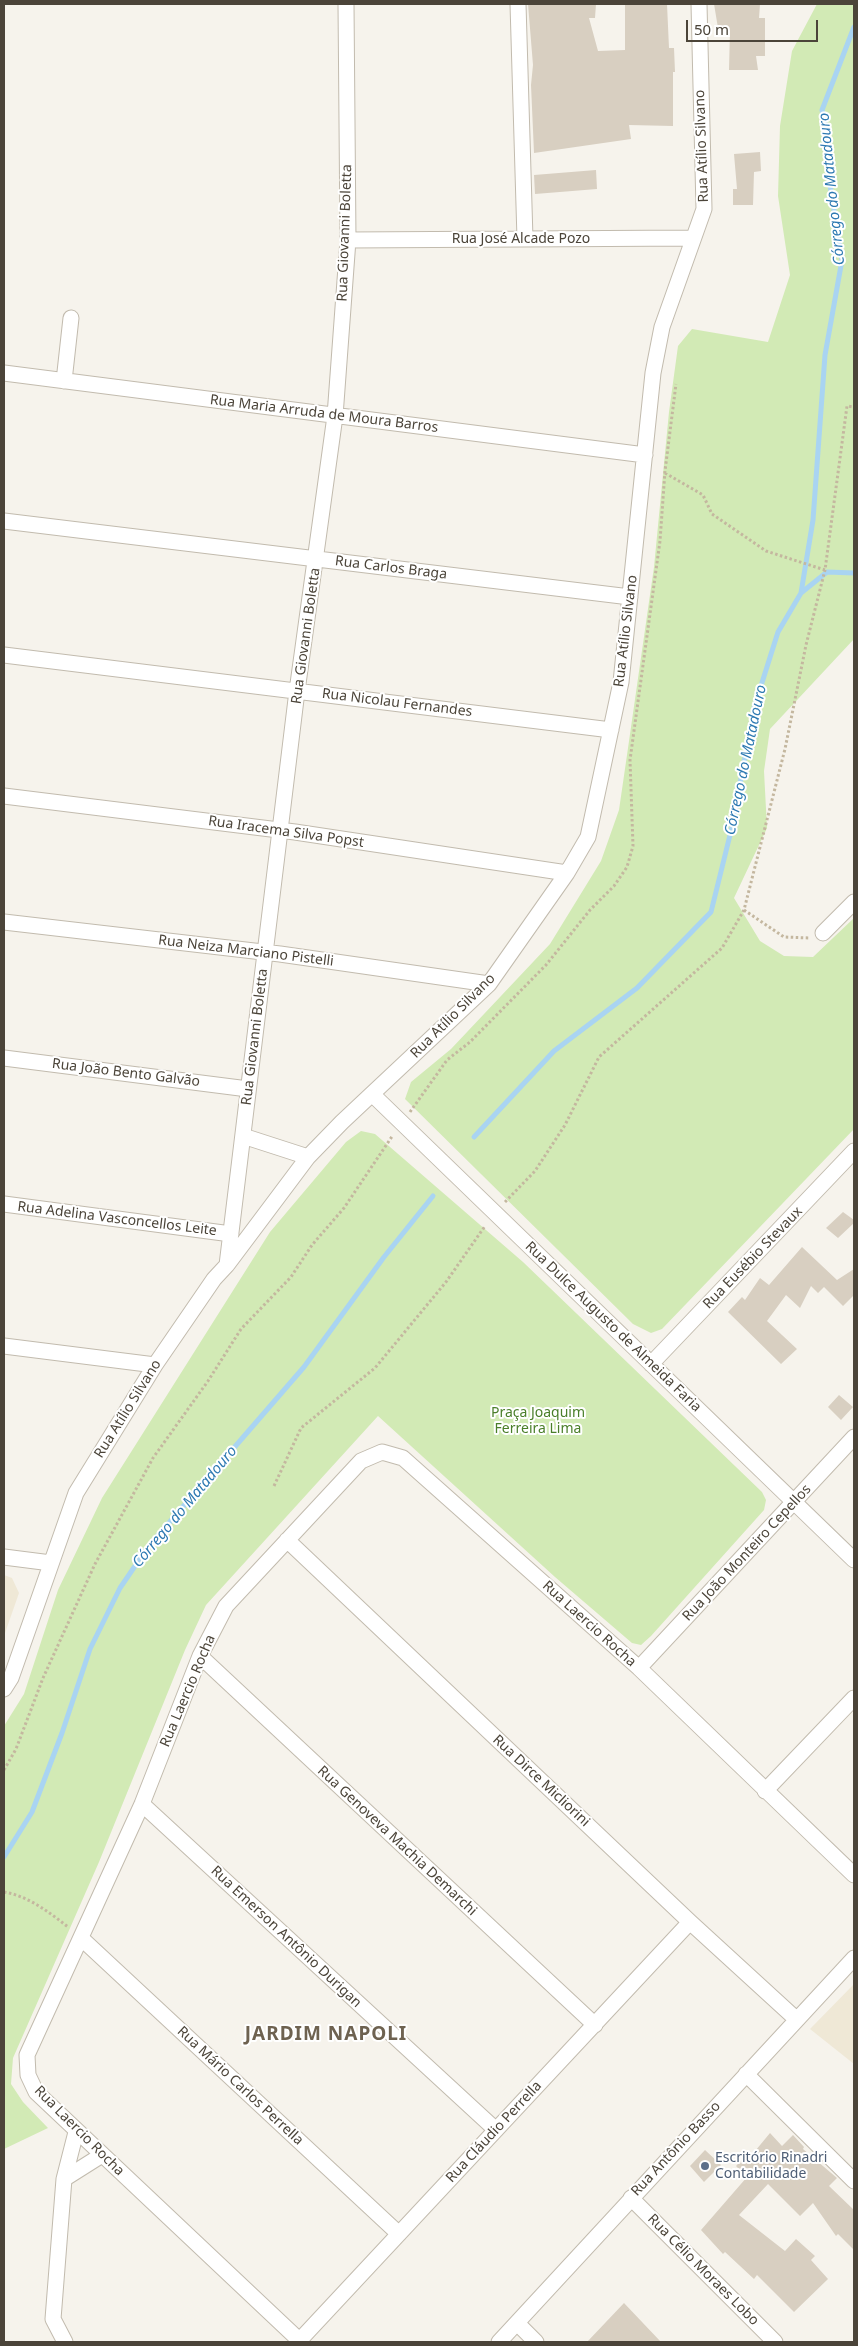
<!DOCTYPE html>
<meta charset="utf-8">
<style>
body{margin:0}
#map{position:relative;width:858px;height:2346px;overflow:hidden;background:#f6f3ec;font-family:"Noto Sans",sans-serif}
canvas{display:block}
.frame{position:absolute;inset:0;border:5px solid #4b4439;pointer-events:none}
.scale{position:absolute;left:686px;top:20px;width:132px;height:22px;box-sizing:border-box;border:2px solid #4b4439;border-top:0;padding-left:6px;font-size:15px;line-height:18px;white-space:nowrap;color:#4b4439;-webkit-text-stroke:4px #fff;paint-order:stroke}
</style>
<div id="map">
<canvas width="858" height="2346"></canvas>
<div class="frame"></div>
<div class="scale">50 m</div>
</div>
<script>
const ctx = document.querySelector('canvas').getContext('2d');
ctx.lineJoin = 'round';
function paint(path, color) { ctx.fillStyle = color; ctx.fill(path, 'evenodd'); }
function strokePath(path, color, width, dash) { ctx.strokeStyle = color; ctx.lineWidth = width; ctx.lineCap = dash ? 'butt' : 'round'; ctx.setLineDash(dash || []); ctx.stroke(path); }
function write(font, color, halo, rows, align = 'center') {
  ctx.font = font + ' "Noto Sans",sans-serif'; ctx.lineWidth = 4; ctx.setLineDash([]); ctx.textBaseline = 'middle'; ctx.strokeStyle = halo; ctx.fillStyle = color; for (const [text, x, y, turn = 0] of rows) {
    ctx.save(); ctx.translate(x, y); ctx.rotate((+turn || 0) * Math.PI / 180); ctx.textAlign = isNaN(turn) ? turn : align; if (halo) ctx.strokeText(text, 0, 0); ctx.fillText(text, 0, 0); ctx.restore();
  }
}
paint(new Path2D(`
 M4,1575L12,1578L19,1593L4,1636Z
 M854,1984V2064L810,2029Z`), '#efe8d6');
paint(new Path2D(`
 M817,4H854V639L770,729L764,771L767,828L734,898L760,941L784,956L813,957L854,918V1129L662,1329L651,1333L633,1324L405,1099L411,1082L451,1049L550,944L601,861L619,810L627,755L654,567L669,412L678,346L692,329L768,342L790,275L778,196L780,126L792,51Z
 M361,1131L375,1134L523,1262L762,1492L766,1500L764,1510L651,1636L641,1645L632,1643L555,1577L378,1416L206,1605L185,1650L99,1862L13,2058L11,2084L23,2102L48,2128L4,2149V1726L24,1694L58,1590L102,1498L270,1232L346,1142Z`), '#d2eab5');
strokePath(new Path2D(`
 M801,593L827,572L854,573
 M474,1137L554,1051L637,988L711,912L732,827L754,708L778,632L801,593L813,520L825,355L842,260L829,179L830,148L822,110L854,27
 M4,1857L32,1812L62,1733L90,1649L120,1588L148,1547L304,1367L384,1257L433,1196`), '#a9d4f2', 5);
paint(new Path2D(`
 M528,4H596L595,18H589L598,51L625,50V4H667L669,48H674L675,72H673V126L629,125L631,139L534,153L531,85L533,65Z
 M714,4H760L759,18H765V56H756L758,70H729L730,30L718,28Z
 M760,152L761,171L754,172L753,205H733V189H737L734,154Z
 M596,170L597,189L535,194L534,175Z
 M843,1212L854,1220V1223L838,1238L826,1228Z
 M802,1247L837,1280L854,1269V1295L843,1306L824,1287L818,1293L811,1286L800,1308L786,1295L767,1321L797,1349L781,1364L728,1312L742,1297L745,1300L760,1278L769,1285Z
 M839,1395L853,1407L841,1420L828,1407Z
 M770,2133L782,2146L793,2135L804,2147L803,2149L837,2178L829,2186L854,2210V2250L838,2234L836,2236L813,2203L800,2216L768,2184L739,2215L785,2251L796,2239L815,2256L811,2260L828,2279L794,2312L757,2275L754,2279L725,2252L723,2254L701,2230L747,2177L736,2166L748,2153L751,2156Z
 M705,2150L721,2165L704,2182L690,2166Z
 M624,2303L661,2342H587Z`), '#d8cfc1');
const street = new Path2D(`
 M518,4L525,239
 M348,240L693,238
 M4,373L645,455
 M64,381L71,318
 M4,521L630,597
 M4,655L611,730
 M4,796L295,832L567,873
 M4,922L280,954L489,984
 M823,933L854,902
 M4,1058L248,1089
 M372,1094L854,1560
 M243,1136L308,1157
 M4,1204L231,1234
 M227,1265L297,691L335,416L348,240L346,4
 M4,1346L155,1365
 M651,1364L854,1151
 M287,1540L690,1922L796,2019
 M4,1557L51,1563
 M200,1656L595,2025
 M639,1668L854,1437
 M4,1689L11,1678L76,1493L155,1365L214,1279L227,1265L308,1157L342,1122L489,984L567,873L588,837L621,682L653,373L662,327L704,209L699,4
 M765,1791L854,1698
 M142,1804L496,2130
 M81,1938L399,2234
 M746,2074L854,2181
 M64,2179L102,2155
 M631,2198L775,2342
 M517,2323L536,2342
 M300,2341L36,2092L28,2075L27,2055L142,1804L200,1656L226,1606L361,1461L382,1452L403,1458L639,1668L854,1875
 M65,2342L53,2319L64,2179L76,2132
 M298,2342L690,1922
 M499,2342L854,1958`);
strokePath(street, '#c2bbae', 17);
strokePath(new Path2D(`
 M665,473L703,495L712,514L766,551L825,570L847,406L854,407
 M744,910L784,937L810,938
 M410,1112L447,1060L470,1042L546,965L590,910L614,886L627,867L633,846L630,760L660,541L665,471L676,384
 M505,1202L535,1171L565,1125L599,1057L722,948L744,910L785,749L806,645L825,570
 M274,1486L301,1428L375,1368L446,1282L485,1226
 M4,1770L16,1749L43,1678L95,1564L153,1458L208,1381L241,1329L291,1277L312,1245L344,1208L393,1135
 M4,1892C28,1896 49,1912 68,1927`), '#c4b79f', 3, [2.5, 2.5]);
strokePath(street, '#fff', 15);
for (const [x, y, r, color] of [
 [705,2166,5,"#5c6f8a"]
]) { const dot = new Path2D(); dot.arc(x, y, r, 0, 2 * Math.PI); ctx.fillStyle = color; ctx.fill(dot); strokePath(dot, '#fff', 2); }
write('14px', '#4b4439', '#fff', [
 ["Rua Atílio Silvano",702,146,-92],
 ["Rua Giovanni Boletta",345,233,-88],
 ["Rua José Alcade Pozo",521,239],
 ["Rua Maria Arruda de Moura Barros",324,414,7],
 ["Rua Carlos Braga",391,568,7],
 ["Rua Atílio Silvano",626,631,-83],
 ["Rua Giovanni Boletta",306,636,-82],
 ["Rua Nicolau Fernandes",397,703,7],
 ["Rua Iracema Silva Popst",286,832,8],
 ["Rua Neiza Marciano Pistelli",246,951,7],
 ["Rua Atílio Silvano",453,1016,-45],
 ["Rua Giovanni Boletta",255,1037,-83],
 ["Rua João Bento Galvão",126,1073,7],
 ["Rua Adelina Vasconcellos Leite",117,1219,7],
 ["Rua Eusébio Stevaux",753,1258,-46],
 ["Rua Dulce Augusto de Almeida Faria",613,1327,44],
 ["Rua Atílio Silvano",128,1409,-58],
 ["Rua João Monteiro Cepellos",747,1553,-47],
 ["Rua Laercio Rocha",589,1624,42],
 ["Rua Laercio Rocha",188,1691,-67],
 ["Rua Dirce Micliorini",541,1781,43],
 ["Rua Genoveva Machia Demarchi",397,1841,43],
 ["Rua Emerson Antônio Durigan",286,1937,43],
 ["Rua Mário Carlos Perrella",240,2086,43],
 ["Rua Laercio Rocha",79,2131,45],
 ["Rua Cláudio Perrella",494,2132,-47],
 ["Rua Antônio Basso",676,2149,-47],
 ["Rua Célio Moraes Lobo",703,2270,45]
]);
write('14px', '#4a7f2a', '#fff', [
 ["Praça Joaquim",538,1413],
 ["Ferreira Lima",538,1429]
]);
write('14px', '#4e5e75', '#fff', [
 ["Escritório Rinadri",715,2158],
 ["Contabilidade",715,2174]
], 'left');
write('italic 15px', '#2e7ab2', '#fff', [
 ["Córrego do Matadouro",832,189,-96],
 ["Córrego do Matadouro",746,760,-78],
 ["Córrego do Matadouro",185,1507,-50]
]);
ctx.letterSpacing = '1px';
write('bold 19px', '#6e6250', '#fff', [
 ["JARDIM NAPOLI",326,2035]
]);
ctx.letterSpacing = '0px';
</script>
